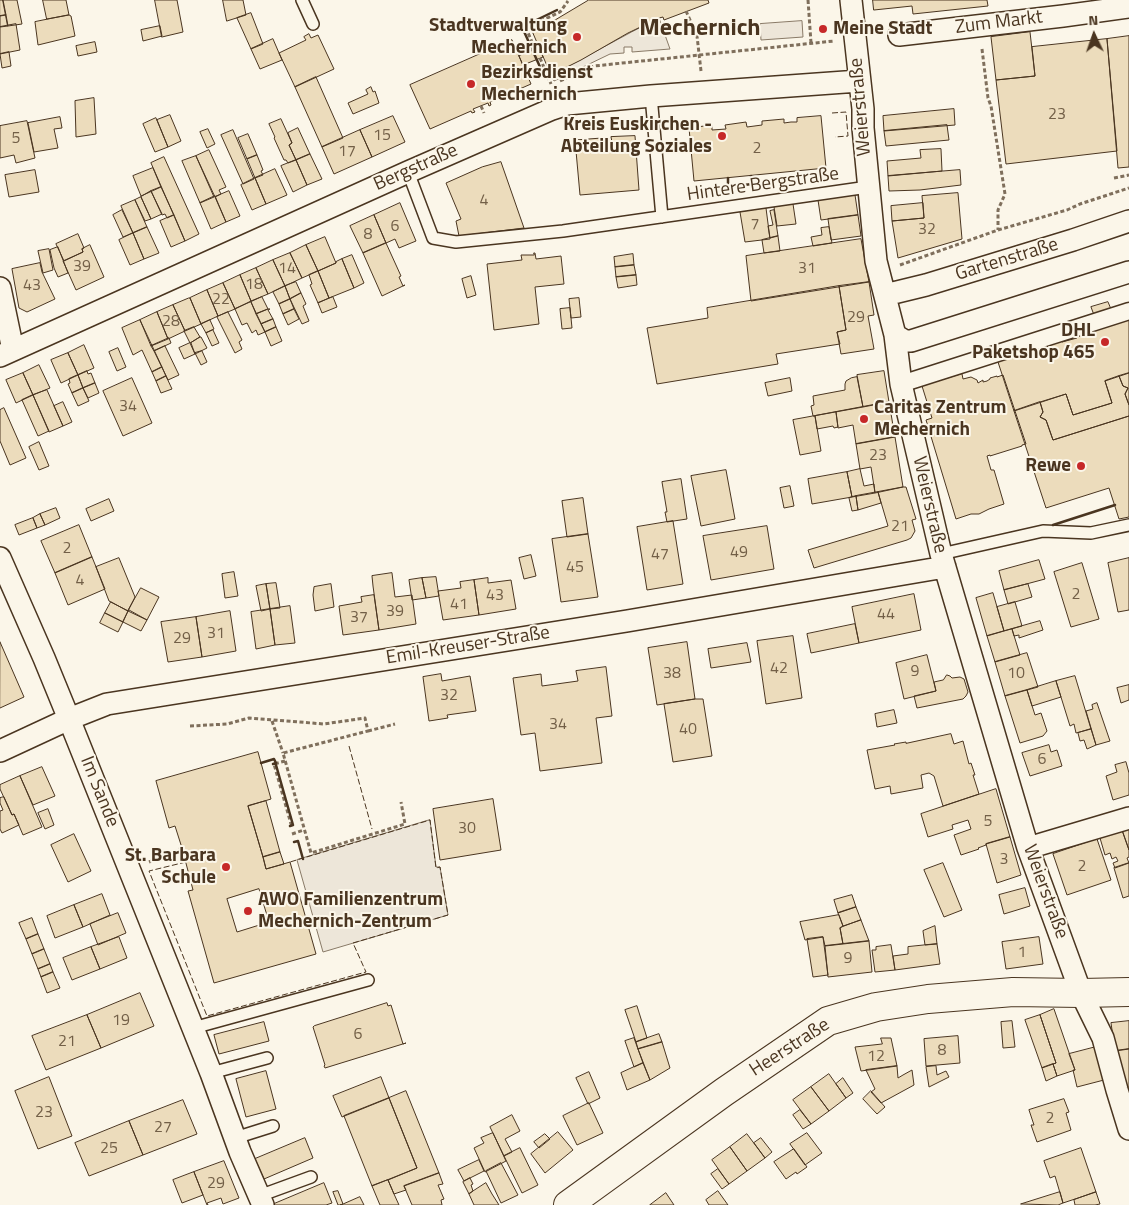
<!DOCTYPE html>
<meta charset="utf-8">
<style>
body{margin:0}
#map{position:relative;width:1129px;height:1205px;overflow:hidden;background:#fbf6e9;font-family:"Titillium Web",sans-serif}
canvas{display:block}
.north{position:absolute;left:1069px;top:10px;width:50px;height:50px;-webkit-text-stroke:4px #fbf6e9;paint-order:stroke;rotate:357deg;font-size:14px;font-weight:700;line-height:20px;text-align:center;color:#4a3520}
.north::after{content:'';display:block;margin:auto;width:18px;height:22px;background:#4a3520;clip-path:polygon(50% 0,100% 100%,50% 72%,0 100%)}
</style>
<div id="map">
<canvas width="1129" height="1205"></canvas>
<div class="north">N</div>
</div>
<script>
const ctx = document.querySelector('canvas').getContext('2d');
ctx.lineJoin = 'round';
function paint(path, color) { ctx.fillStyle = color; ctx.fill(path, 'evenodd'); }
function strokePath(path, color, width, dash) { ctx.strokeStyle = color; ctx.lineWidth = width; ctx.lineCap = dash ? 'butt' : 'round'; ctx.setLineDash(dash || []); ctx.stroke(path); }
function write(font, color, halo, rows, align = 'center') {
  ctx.font = font + ' "Titillium Web",sans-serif'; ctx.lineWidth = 4; ctx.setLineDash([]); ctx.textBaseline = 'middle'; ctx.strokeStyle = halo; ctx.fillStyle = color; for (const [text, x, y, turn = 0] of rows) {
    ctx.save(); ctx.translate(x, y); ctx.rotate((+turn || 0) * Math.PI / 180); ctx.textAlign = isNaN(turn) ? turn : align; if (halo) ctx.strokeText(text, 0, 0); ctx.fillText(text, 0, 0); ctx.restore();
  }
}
const green = new Path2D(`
 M659,18L670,49L632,52V47H624V53L610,54L554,81L551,75C587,57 622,36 659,18Z
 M802,21L803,37L761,40L760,24Z
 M430,820L436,867H440L448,915L323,952L297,860Z`);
paint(green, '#ede6d9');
strokePath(green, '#887966', 1);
const building = new Path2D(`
 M0,0H3L6,15L0,16Z
 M3,0H17L22,24L8,26Z
 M43,0H66L69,15L47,19Z
 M155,0H177L183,32L162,37Z
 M223,0H243L246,15L227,21Z
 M589,0H708L709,3L664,20L663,17L659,18L628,33L581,60L551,75L532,31L555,20Z
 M873,0H987L988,6L913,14L912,6L874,10Z
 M251,13L263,44L251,49L237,18Z
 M6,15L8,26L0,27V16Z
 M69,15L71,16L75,36L38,45L35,22Z
 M16,24L20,50L0,54V27Z
 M160,26L162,36L143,41L141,30Z
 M1030,32L1035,76L996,80L991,37Z
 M309,34L311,38L318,35L334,69L295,87L279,53L306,40L304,37Z
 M1129,36V167L1118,168L1107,39Z
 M273,39L282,60L260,69L251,49Z
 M1107,39L1117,151L1006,164L996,80L1035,76L1032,47Z
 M512,40L531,84L490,102L491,105L489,106L488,103L473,109L475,112L472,113L471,111L430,129L410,85Z
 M95,42L97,52L78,56L76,46Z
 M539,48L543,57L523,65L519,56Z
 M9,52L11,66L2,68L0,54Z
 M316,77L343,138L322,147L295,87Z
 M371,87L373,92L375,91L379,103L353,114L348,103L368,94L366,90Z
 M94,98L96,134L76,137L75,101Z
 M954,109L955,125L884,131L883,116Z
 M170,115L181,141L168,147L157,120Z
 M393,116L405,142L372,157L360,130Z
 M821,116L826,168L694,181L689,128L712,125V130L726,129L725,125L746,122L747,127L762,125V121L784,119V123L791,122H797V118Z
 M60,117L62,128L54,129L58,148L34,152L28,123Z
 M156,118L168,147L155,152L143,124Z
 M281,119L292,143L289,145L296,160L288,163L286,160H284L274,138L275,137L269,124Z
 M27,121L35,158L16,163L14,155L0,158V126Z
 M947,125L949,140L886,146L884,131Z
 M298,128L310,154L296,160L289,145L292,143L288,133Z
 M208,129L215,144L207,148L200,132Z
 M233,130L254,179L243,184L221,135Z
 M360,130L372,157L334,174L322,147Z
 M248,134L257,155L247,159L238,138Z
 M635,136L639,190L580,195L575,140L602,138L603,142H612L611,137Z
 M941,149L942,171L888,176L887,161L921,158L920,150Z
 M209,150L226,187L219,190L221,194L215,197L196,156Z
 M310,154L322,179L307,185L296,160Z
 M257,155L263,170L261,171L263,175L255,178L247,159Z
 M196,156L214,197L200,203L182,161Z
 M164,157L199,234L185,241L151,163Z
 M296,160L307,185L293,192L281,166Z
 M501,162L524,228L459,236L456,221L461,219L446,183L482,167Z
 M153,168L161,187L141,196L133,176Z
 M275,169L287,195L266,204L255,178Z
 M35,170L39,192L9,197L5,175Z
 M960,170L961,185L920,190L889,191L888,176Z
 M255,178L266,204L252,210L241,185Z
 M161,187L174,215L167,218L165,214L162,215L151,191Z
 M151,191L162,214L151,219L141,197Z
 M229,191L240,216L226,222L215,197Z
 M958,193L962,239L898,258L892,221L924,218L922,196Z
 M855,195L858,215L821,220L818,200Z
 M215,196L226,222L211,229L200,203Z
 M141,197L151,219L145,221L135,200Z
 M135,200L147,227L133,233L121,206Z
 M400,203L416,241L399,248L395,239L386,243L374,215Z
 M923,203L924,218L892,221L891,206Z
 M793,204L796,224L777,226L774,207Z
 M766,208L770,239L745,242L740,212Z
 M122,210L133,233L123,237L113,215Z
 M774,210L778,236L770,238L768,226L773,225L770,211Z
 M174,215L185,241L171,247L160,221Z
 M374,215L386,243L363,253L350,226Z
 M858,215L861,236L831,240L828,219Z
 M147,227L159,253L144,259L133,233Z
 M829,227L832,243L813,246L811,237L822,235L821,228Z
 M133,233L144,259L130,265L119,240Z
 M78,234L84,248L82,249L83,252L64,261L56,244Z
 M778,236L780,251L764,253L762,240Z
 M325,237L336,263L318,271L306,245Z
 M861,239L869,282L751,301L746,256Z
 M386,243L401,276L399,277L403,286L405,285L382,296L363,253Z
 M90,245L104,277L76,290L63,261L83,252L82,249Z
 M306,245L318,271L302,278L290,253Z
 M58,247L68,273L58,277L54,268L50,250Z
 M49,249L53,270L43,273L38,251Z
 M290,253L302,278L285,286L273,260Z
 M534,253H535L536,259L561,256L564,284L535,287L539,324L494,330L487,264L522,260L521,255H534Z
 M633,254L634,265L615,267L614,257Z
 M352,255L364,283L354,288L342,259Z
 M342,259L354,288L329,298L318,271L336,263V262Z
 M273,260L285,286L268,294L256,268Z
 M40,263L42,272L55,299L27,312L19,308L12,269Z
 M634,265L636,275L616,277L615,267Z
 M256,268L268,294L251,301L240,275Z
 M318,271L329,298L318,303L310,285L312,284L309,275Z
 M240,275L251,301L235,309L223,283Z
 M636,275L637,285L618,288L616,277Z
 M471,276L476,295L467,298L462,279Z
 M296,282L301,293L290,299L285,286Z
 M869,282L874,315L868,316L874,349L841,354L837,332L846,330L839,286Z
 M223,283L235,309L218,316L207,290Z
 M285,286L290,299L279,304L273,292Z
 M839,286L846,330L837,332L840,344L776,354L778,364L657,384L647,328L708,318L707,308Z
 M207,290L218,316L201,324L190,298Z
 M301,293L306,304L303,306L309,321L302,324L290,299Z
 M262,297L268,309L256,314L251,302Z
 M333,297L337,307L322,313L318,303Z
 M189,298H190L201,324L185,331L173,305Z
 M579,298L581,317L571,318L569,299Z
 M290,299L294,309L283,314L279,304Z
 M251,302L265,332L258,335L256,330L252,333L247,323L242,325L235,309Z
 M1108,302L1111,309L1094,315L1091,307Z
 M173,305L185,331L168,339L157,312Z
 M570,308L572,328L562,329L560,309Z
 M268,309H270L268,310L273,319L261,324L256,314Z
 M294,309L299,319L288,325L283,314Z
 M157,312L168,339L151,346L140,320Z
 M228,312L242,340L239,342L242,349L235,353L217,317Z
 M1129,318V373L1105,381L1112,403L1073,415L1066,394L1014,411L997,359L1061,338L1062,342L1077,338L1075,333Z
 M273,319L276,327L265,332L261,324Z
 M140,320L162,367L152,372L142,350L133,355L122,328Z
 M210,320L214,329L206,333L201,324Z
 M194,327L200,337L190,343L184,331Z
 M276,327L282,341L271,346L265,332Z
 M213,330L219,343L212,346L206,333Z
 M200,337H201L207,348L195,354L191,343Z
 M169,338L171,343L154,351L151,346Z
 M190,343L195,354L184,359L179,348Z
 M84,345L94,368L78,375L68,353Z
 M165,346L179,375L168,380L154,351Z
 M118,348L126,367L117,371L109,352Z
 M202,351L207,362L201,365L195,353Z
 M68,353L78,375L61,383L51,360Z
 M39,365L50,388L33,395L23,373Z
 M162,367L166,376L156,381L152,372Z
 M87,371L88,374L91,373L95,383L83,388L78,375Z
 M884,371L889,402L863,407L857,375Z
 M23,373L33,395L16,403L6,380Z
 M1129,373V405L1125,394L1128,388L1123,386L1119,376Z
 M962,374L963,379L971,377L977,380L978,383L983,380V382L987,381L990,379V378L997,376V377L1003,375L1026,444L1022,445V446L990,456V455L987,456L991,470H994L1004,504L989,509L979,514H971L956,519L926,420L932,418L922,386Z
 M78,375L83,388L72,393L68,384L70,383L69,379Z
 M166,376L172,389L161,393L156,381Z
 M1119,376L1123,386L1128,388L1125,394L1129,405V416L1053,440L1046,420L1040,417L1043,412L1040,402L1066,394L1073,415L1112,403L1105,381Z
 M857,377L863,407L813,416L811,406L814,405L813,396L845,390V384L846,381L851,378Z
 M132,378L152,423L123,436L103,391Z
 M790,378L792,391L768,396L765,383Z
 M95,383L99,393L88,398L83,388Z
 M83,388L89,401L78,406L72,393Z
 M47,390L63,426L49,432L33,395Z
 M33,395L49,431L38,436L22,400Z
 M63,402L72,422L63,426L54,406Z
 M889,402L895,437L856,444L853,425L838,428L836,412Z
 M1040,402L1043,412L1040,417L1046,420L1053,440L1129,416V517L1119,519L1109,488L1046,508L1014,411Z
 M4,408L26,458L10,465L0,441V410Z
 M836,412L838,427L834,428L833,426L817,429L815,416Z
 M813,416H815L821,451L800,455L793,420Z
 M895,437L903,487L875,493L871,467L860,469L856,444Z
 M39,442L49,466L39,470L29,447Z
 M860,469L864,486L874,484L875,493L852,497L847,472Z
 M726,470L735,519L701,526L691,476Z
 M847,472L852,497L812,504L808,479Z
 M681,479L687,519L667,522L665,512H667L662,482Z
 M790,486L794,506L784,508L780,488Z
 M903,487H906L916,519L912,520L915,531L911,538L907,540L814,568L808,550L888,526L878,492Z
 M878,492L881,503L858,510L856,496Z
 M856,496L858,510L852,511L849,498Z
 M583,498L588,534L567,537L562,501Z
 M109,499L114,511L91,521L86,509Z
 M56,508L60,518L45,525L40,514Z
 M40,514L45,525L37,528L33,518Z
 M33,518L37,528L19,535L15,525Z
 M673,521L683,584L647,590L637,527Z
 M79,525L92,557L55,573L41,541Z
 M767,526L774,569L711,580L703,536Z
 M588,534L598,597L561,602L552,539Z
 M531,555L536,576L524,579L519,558Z
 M92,557L105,589L68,605L55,573Z
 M119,558L135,597L128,611L109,601L96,567Z
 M1129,558V610L1118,612L1108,563Z
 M1039,560L1045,579L1004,590L999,571Z
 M1082,563L1099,619L1071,627L1054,572Z
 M234,572L238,596L225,598L222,574Z
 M392,573L395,597L412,595L416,624L379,630L373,586L372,576Z
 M436,577L439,596L426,598L422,578Z
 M422,578L426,598L412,600L409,580Z
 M488,578V583L511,580L516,609L479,615L474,580Z
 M474,580L479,615L443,620L438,591L461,588L460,582Z
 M276,583L280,608L270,609L266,584Z
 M266,584L270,609L261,611L256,586Z
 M331,584L334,607L315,611L313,595L314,587Z
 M1028,584L1032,597L1008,604L1004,590Z
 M141,588L159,597L147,620L128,611Z
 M993,593L1004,631L987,636L976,598Z
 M914,594L921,630L859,643L852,607Z
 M374,595L379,630L343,635L339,606L362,602L361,597Z
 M111,602L128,611L123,622L105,613Z
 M1015,602L1022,626L1004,631L997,607Z
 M290,606L295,643L275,645L270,609Z
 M270,609L275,645L256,649L251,612Z
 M129,610L147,620L141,631L123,622Z
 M230,611L236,651L202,657L196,617Z
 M105,613L123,622L118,632L100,623Z
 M196,617L202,657L168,662L161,622Z
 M1040,621L1043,630L1019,638V635L1014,636L1012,629Z
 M855,624L859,643L811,653L807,634Z
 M1012,629L1020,655L995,662L987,636Z
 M793,636L802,698L766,704L757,641Z
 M0,642L24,697L0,708Z
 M687,642L695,699L657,705L648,648Z
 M747,643L751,662L711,668L708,649Z
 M1027,653L1038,687L1005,696L995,662Z
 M927,655L936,691L904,699L896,663Z
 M606,667L612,716L596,718L602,763L540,771L535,733L521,735L513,678L541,674L542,686L578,681L576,671Z
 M441,674L442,681L470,676L476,711L447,715L448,718L429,721L423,677Z
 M947,675L950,676L952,678L960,677L964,679L968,692L966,696L963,699L917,708L914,696L936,691L934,682L943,680Z
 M1075,676L1091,729L1076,733L1074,724L1070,726L1056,681Z
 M1056,681L1061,697L1032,706L1027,690Z
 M1129,685V700L1121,703L1117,688Z
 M1027,690L1035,715L1041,713L1047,731L1043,736L1020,743L1005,696Z
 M695,699H703L712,756L673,762L664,704Z
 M1097,703L1110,741L1096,745L1086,711L1093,709L1092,705Z
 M894,710L897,723L877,727L875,714Z
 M1091,729L1096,745L1087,749L1084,740L1080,741L1078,733Z
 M951,734L954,744L963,741L969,764L971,763L975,775H973L979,794L943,806L934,776L929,773L921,775L923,788L891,794L890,786L875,789L867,750L895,745L894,744L906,742V743Z
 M1049,745L1051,752L1057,750L1062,766L1030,776L1022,753Z
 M258,752L271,799L248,806L263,857L266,869L290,862L316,954L214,983L188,891L193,890L182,848L175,826L169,828L156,781ZM259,889L269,922L237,932L227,899Z
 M1126,762L1129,773V795L1113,800L1106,776L1117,772L1115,765Z
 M42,767L55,796L33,805L20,776Z
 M20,776L42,827L23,835L14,814L12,815L0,789V785Z
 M996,789L1010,837L986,844V845L978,848L979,849L961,855L954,835L971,829L968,820L952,825L953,829L928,837L921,814Z
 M4,797L12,815L14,814L19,825L2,833L0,829V811L3,810L0,803V798Z
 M493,799L501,850L440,860L433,809Z
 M266,801L280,852L263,857L248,806Z
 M48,809L54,825L45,829L38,813Z
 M1129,828V850L1122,830Z
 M1122,830L1129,850V857L1127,858L1129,863L1115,868L1113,863L1118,861L1116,857L1112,859L1110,853L1105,855L1100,838Z
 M74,834L91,871L68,882L51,845Z
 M1010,837L1021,875L997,883L986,844Z
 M1097,839L1111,880L1067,895L1053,854Z
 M280,852L284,864L266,869L263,857Z
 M943,863L962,910L944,917L924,870Z
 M1129,863V896L1123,898L1114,868Z
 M1025,888L1030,906L1004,914L999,895Z
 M102,894L110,915L83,927L74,905Z
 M852,895L856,907L838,913L834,900Z
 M74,905L83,927L55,938L47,916Z
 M856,907L861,920L843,926L838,913Z
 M118,913L126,933L98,945L90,924Z
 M839,915L843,926L840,928L843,944L825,946L823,937L805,940L800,922Z
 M32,918L38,934L26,939L19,923Z
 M861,920L869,941L843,944L840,928Z
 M935,926L937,944L925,945L923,931Z
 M38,934L44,949L32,954L26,939Z
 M119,937L127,958L100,969L91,947Z
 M823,937L828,975L813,977L807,939Z
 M1039,937L1043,964L1006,969L1002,942Z
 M869,941L872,972L828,977L825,946Z
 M937,944L940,964L895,970L893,956L908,954V947Z
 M891,945L895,970L875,972L872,950H876V947Z
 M91,947L100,969L72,980L63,958Z
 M44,949L50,964L38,969L32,954Z
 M50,964L53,972L41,977L38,969Z
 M53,972L60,988L47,993L41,977Z
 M140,993L154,1026L101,1048L87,1015Z
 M387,1003L388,1006L391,1005L403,1044L406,1043L325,1068L324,1066L325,1065L313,1027L314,1026Z
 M637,1006L647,1038L636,1042L625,1010Z
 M1054,1009L1075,1070L1057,1076L1053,1064L1056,1063L1040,1015Z
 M87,1015L101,1048L46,1070L32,1036Z
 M1040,1015L1056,1063L1042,1068L1025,1020Z
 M1012,1021L1015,1047L1003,1048L1001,1022Z
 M1129,1021V1049L1115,1051L1111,1023Z
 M264,1022L269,1041L219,1054L214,1035Z
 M659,1034L662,1042L638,1049L636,1042Z
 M958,1036L960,1063L926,1066L924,1039Z
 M634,1038L643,1063L634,1067L625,1041Z
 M881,1038H891L897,1066L861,1071L855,1047L882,1044Z
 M662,1042L670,1068L650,1080L638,1049Z
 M1096,1047L1104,1080L1077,1087L1073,1070H1075L1069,1054Z
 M1129,1049V1094L1115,1051Z
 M643,1063L650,1080L627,1090L621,1073Z
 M1053,1064L1057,1076L1046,1081L1042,1068Z
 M897,1066L898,1078L903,1075L912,1070L914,1085L881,1103L871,1092L875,1089L866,1070Z
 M936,1066L937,1075L946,1071L949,1077L929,1087L926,1067Z
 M266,1071L276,1109L246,1117L236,1079Z
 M589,1072L600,1098L588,1104L576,1078Z
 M829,1074L846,1098L829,1111L811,1087Z
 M49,1077L72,1136L38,1149L15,1091Z
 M381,1077L389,1098L342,1117L333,1096Z
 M843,1078L853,1093L846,1098L836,1084Z
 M811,1087L829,1111L811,1124L793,1100Z
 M406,1091L439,1173L404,1186L406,1190L394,1194L388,1180L417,1168L389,1098Z
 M871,1091L885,1107L877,1114L863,1099Z
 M389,1098L417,1168L372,1186L344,1116Z
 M1064,1099L1069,1112L1066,1113L1071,1130L1037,1142L1031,1125H1034L1029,1110Z
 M183,1100L197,1134L143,1155L129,1121Z
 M589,1103L603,1133L577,1145L563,1116Z
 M800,1110L811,1124L803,1129L793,1115Z
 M512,1115L520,1131L505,1139L512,1152L504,1156L490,1127Z
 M129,1121L143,1155L89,1176L75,1143Z
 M558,1132L573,1150L545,1173L531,1154Z
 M493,1133L506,1161L485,1172L474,1148L484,1143L481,1138Z
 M807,1133L822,1153L805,1165L790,1144Z
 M545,1134L550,1139L539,1148L534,1142Z
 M747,1134L765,1158L747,1171L730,1147Z
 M305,1138L313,1158L264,1179L255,1159Z
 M761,1138L772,1152L765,1158L754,1143Z
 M730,1147L747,1171L729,1184L712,1160Z
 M520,1148L538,1185L522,1193L504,1156Z
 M1081,1148L1096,1192L1063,1203L1055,1176L1050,1178L1044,1161Z
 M794,1149L807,1167L797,1174L796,1172L786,1179L774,1162Z
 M479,1160L484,1171L464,1181L458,1170Z
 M224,1161L239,1198L223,1204L221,1198L207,1203L208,1205H207L194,1172Z
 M501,1163L518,1195L501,1203L486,1171Z
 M718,1169L729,1184L722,1189L711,1174Z
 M194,1172L203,1195L182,1203L173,1180Z
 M439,1173L443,1184L438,1185L444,1199L441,1200L442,1205H412L404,1186Z
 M470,1178L473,1184L471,1185L473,1191L469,1194L463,1182Z
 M388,1180L394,1194L399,1205H380L372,1186Z
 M324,1183L332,1203L326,1205H275L274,1204Z
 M486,1183L492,1194L499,1205H474L469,1194Z
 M338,1191L343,1204L340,1205H338L333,1192Z
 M718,1191L728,1205H709L706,1200Z
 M1060,1192L1063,1203L1058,1205L1021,1204Z
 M1096,1192L1100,1204L1095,1205H1075L1074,1200Z
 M666,1193L674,1205H650Z
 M360,1197L364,1205H340L343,1204Z`);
paint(building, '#ecdcbc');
strokePath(building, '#4a3520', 1);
const service = new Path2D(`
 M302,0L313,24
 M651,96L662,217
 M408,172L433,238L456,242L563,231L868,187
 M941,554L1043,531L1091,533L1129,525
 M193,1028L368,980
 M211,1073L267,1058
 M235,1138L273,1126
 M259,1196L311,1177`);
const pedestrian = new Path2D(`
 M901,384L1129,311`);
const minor = new Path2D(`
 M851,0L863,109V128L876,261L895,335L901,384L941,554L1028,848L1081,993L1103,1038L1117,1090L1129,1129
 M899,35L1063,16L1129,7
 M0,288L13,350
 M885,295L926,285L1073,240L1129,221
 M895,335L905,341H911L1129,272
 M0,356L408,172L552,109L567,104L651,96L859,81
 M0,558L44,658L69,719L211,1073L240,1152L263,1205
 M0,751L69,719L107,704L627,621L945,567
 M1028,848L1129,818`);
const primary = new Path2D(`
 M568,1205L724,1092L828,1021L876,1007L928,999L1013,992L1081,993L1129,992`);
strokePath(service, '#4a3520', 14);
strokePath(pedestrian, '#4a3520', 19);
strokePath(minor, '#4a3520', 24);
strokePath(primary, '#4a3520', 30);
strokePath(new Path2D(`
 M808,0L811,43
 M686,11L697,36L701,71
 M535,49L526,28L560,12L568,1
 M982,49L988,98L991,106L1005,194L998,210V230
 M540,58L551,84
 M560,81L594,66L834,41
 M481,106L484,113
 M1114,178L1129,175
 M900,265L998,230L1067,210L1080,204L1129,188
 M272,721L283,753
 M190,726L227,724L249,718L324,724L365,718L368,731L283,753L311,853L405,824L401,802
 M368,731L395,724
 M285,761L274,764L291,824H290
 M292,834L304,830
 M149,862L182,848`), '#7f6f5c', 3, [4, 2.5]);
strokePath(service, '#fbf6e9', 11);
strokePath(pedestrian, '#fbf6e9', 16);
strokePath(minor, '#fbf6e9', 21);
strokePath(primary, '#fbf6e9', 28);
strokePath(new Path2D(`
 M832,113L846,112L848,136L835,137
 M349,746L372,829
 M186,862L149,871L207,1016L366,972L353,943L448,915L440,867L436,868L430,820L290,862`), '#4a3520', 1, [6, 2.5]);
strokePath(new Path2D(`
 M545,78L522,27L557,10
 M728,178V187L752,184L751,176
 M1053,525L1115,505
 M261,763L274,759L276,763L273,764
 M276,765L293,825L290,826
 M294,842L298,841L303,859`), '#4a3520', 2.5);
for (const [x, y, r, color] of [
 [823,29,5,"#c62828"],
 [577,37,5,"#c62828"],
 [471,84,5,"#c62828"],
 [722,136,5,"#c62828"],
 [1105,342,5,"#c62828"],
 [864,419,5,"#c62828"],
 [1081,466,5,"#c62828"],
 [226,867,5,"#c62828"],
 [248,911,5,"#c62828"]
]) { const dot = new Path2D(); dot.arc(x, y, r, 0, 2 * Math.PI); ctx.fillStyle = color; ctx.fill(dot); strokePath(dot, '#fbf6e9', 2); }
write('16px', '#725f47', null, [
 ["23",1057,115],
 ["15",382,136],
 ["5",16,139],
 ["2",757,149],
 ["17",347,152],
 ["4",484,201],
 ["7",755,225],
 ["6",395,227],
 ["32",927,230],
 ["8",368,235],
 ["39",82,267],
 ["14",287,269],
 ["31",807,269],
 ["18",254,285],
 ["43",32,286],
 ["22",221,300],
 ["29",856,318],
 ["28",171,322],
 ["34",128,407],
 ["23",878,456],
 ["21",900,527],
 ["2",67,549],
 ["49",739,553],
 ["47",660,555],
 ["45",575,568],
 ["4",80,581],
 ["2",1076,595],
 ["43",495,596],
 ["41",459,605],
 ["39",395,612],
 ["44",886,615],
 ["37",359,618],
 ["31",216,634],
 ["29",182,639],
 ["42",779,669],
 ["9",915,672],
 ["38",672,674],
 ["10",1016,674],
 ["32",449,696],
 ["34",558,725],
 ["40",688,730],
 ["6",1042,760],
 ["5",988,822],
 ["30",467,829],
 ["3",1004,860],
 ["2",1082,867],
 ["1",1022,953],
 ["9",848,959],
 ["19",121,1021],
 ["6",358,1035],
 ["21",67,1042],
 ["8",942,1051],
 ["12",876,1057],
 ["23",44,1113],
 ["2",1050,1119],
 ["27",163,1128],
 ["25",109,1149],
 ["29",216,1184]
]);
write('19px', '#4a3520', '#fbf6e9', [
 ["Zum Markt",999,23,-7],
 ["Weierstraße",861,107,-95],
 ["Bergstraße",416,168,-24],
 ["Hintere Bergstraße",763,185,-8],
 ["Gartenstraße",1007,260,-17],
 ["Weierstraße",929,505,77],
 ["Emil-Kreuser-Straße",468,646,-9],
 ["Im Sande",99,792,68],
 ["Weierstraße",1045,892,70],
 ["Heerstraße",790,1048,-33]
]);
write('bold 19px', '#4a3520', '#fbf6e9', [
 ["Stadtverwaltung",567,26],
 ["Mechernich",567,48],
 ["Meine Stadt",833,29,"left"],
 ["Bezirksdienst",481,73,"left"],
 ["Mechernich",481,95,"left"],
 ["Kreis Euskirchen -",712,125],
 ["Abteilung Soziales",712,147],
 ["DHL",1095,331],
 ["Paketshop 465",1095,353],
 ["Caritas Zentrum",874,408,"left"],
 ["Mechernich",874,430,"left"],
 ["Rewe",1071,466],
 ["St. Barbara",216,856],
 ["Schule",216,878],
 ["AWO Familienzentrum",258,900,"left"],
 ["Mechernich-Zentrum",258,922,"left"]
], 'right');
write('bold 24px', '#4a3520', '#fbf6e9', [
 ["Mechernich",700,29]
]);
</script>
